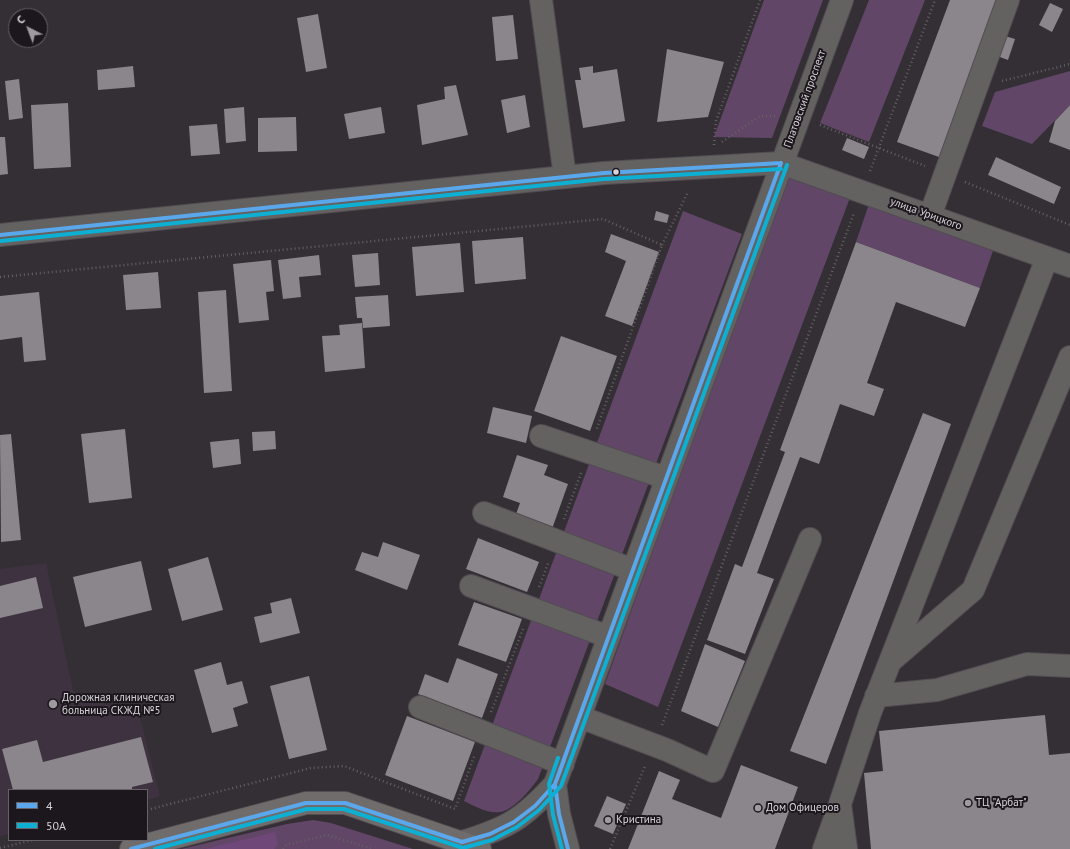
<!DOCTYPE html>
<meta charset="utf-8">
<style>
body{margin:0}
#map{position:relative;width:1070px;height:849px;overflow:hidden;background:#342f35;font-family:"PT Sans",sans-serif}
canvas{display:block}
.legend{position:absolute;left:8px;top:789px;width:140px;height:52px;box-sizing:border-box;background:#1b171c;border:1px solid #676268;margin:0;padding:5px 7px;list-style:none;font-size:12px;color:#d8d2da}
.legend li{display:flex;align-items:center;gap:8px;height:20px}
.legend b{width:20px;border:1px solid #676268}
.north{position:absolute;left:8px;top:8px;width:40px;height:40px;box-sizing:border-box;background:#1b171c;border:1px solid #676268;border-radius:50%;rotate:318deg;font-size:11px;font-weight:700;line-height:16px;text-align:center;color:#d8d2da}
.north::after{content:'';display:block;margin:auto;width:14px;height:18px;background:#9f99a0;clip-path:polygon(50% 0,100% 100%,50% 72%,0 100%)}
</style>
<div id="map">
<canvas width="1070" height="849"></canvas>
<ul class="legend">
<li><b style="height:5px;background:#5aa8eb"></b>4</li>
<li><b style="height:5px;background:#0dafd3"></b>50А</li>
</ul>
<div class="north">С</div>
</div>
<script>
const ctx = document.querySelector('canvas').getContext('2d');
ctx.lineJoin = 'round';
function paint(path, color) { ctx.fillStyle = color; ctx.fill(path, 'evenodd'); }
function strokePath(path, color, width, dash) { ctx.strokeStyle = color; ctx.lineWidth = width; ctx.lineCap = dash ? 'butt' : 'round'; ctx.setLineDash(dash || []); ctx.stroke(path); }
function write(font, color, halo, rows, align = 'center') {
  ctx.font = font + ' "PT Sans",sans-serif'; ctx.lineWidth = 4; ctx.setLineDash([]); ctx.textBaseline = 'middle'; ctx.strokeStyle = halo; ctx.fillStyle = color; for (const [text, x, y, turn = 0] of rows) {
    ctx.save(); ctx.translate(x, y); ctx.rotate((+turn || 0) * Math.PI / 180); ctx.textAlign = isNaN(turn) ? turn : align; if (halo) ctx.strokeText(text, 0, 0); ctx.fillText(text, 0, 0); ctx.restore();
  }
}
paint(new Path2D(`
 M46,563L73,691L140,717L160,796L147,800V790H9V834L0,836V569Z`), '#3e3241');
paint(new Path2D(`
 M764,0H823L772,138L714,137Z
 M869,0H925L869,142L820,123Z
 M1070,71V105L1032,144L982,126L995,92Z
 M788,174L851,195L658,707L605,684Z
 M870,201L995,245L980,288L856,242Z
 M683,211L742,234L538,779C530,790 514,810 500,812C488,814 474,806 464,801Z
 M313,820L331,823L413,849H181L287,824Z`), '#614667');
paint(new Path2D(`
 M275,832L278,844L274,849H205Z`), '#6f4779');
paint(new Path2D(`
 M950,0H998L939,157L897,142Z
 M1050,3L1063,9L1052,32L1039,25Z
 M318,14L327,68L306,72L297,18Z
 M513,15L518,59L496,61L492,17Z
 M1005,36L1015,39L1008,60L997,56Z
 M667,49L724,62L708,117L657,122Z
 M133,66L135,87L98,90L97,70Z
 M593,66V73L617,69L625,121L583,128L575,80H581L579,68Z
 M19,79L23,118L9,120L5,81Z
 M456,85L468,135L422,145L417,105L445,99L444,87Z
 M525,95L530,127L507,133L501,100Z
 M68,103L71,167L34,169L31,105Z
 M1070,105V150L1049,142L1055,121Z
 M244,107L246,141L226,143L224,109Z
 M381,107L385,133L349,139L344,114Z
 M296,117L297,151L258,152V118Z
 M217,124L220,154L191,156L189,126Z
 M0,137H5L8,174L0,175Z
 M847,138L869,147L864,159L842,150Z
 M996,157L1061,187L1054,204L988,175Z
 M656,211L669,215L667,223L654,220Z
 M611,234L659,252L632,326L605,316L626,261L605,252Z
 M523,237L526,279L475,284L472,241Z
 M856,242L980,288L965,327L896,302L867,383L884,389L874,416L840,404L819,464L800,457L757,573L774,579L745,654L707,640L735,564L742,567L785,452L780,450Z
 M460,243L464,292L416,296L412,247Z
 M378,253L380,285L355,287L352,255Z
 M319,255L321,275L299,277L301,297L283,299L278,260Z
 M271,260L274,291L266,292L269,320L239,323L233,264Z
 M158,272L161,308L126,310L123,275Z
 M226,290L232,391L204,393L198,292Z
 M39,292L46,360L24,362L22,337L0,340V296Z
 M388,295L390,326L363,328L362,318H357L355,297Z
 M362,323L365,368L325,372L322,336L340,335L339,325Z
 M561,336L617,356L590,431L534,411Z
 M493,407L532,416L526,443L487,433Z
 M923,413L951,424L826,764L790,751Z
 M125,429L132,498L89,503L81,434Z
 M275,431L276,449L253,451L252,432Z
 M11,434L21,540L1,542L0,435Z
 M239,439L241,464L213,468L210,442Z
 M517,455L548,465L544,475L568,484L552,529L515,517L520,503L503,497Z
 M478,538L539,562L527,592L466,569Z
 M383,542L420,555L407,590L355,570L362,552L378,557Z
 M208,557L223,610L182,621L168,569Z
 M141,561L152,610L85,627L73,577Z
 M36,577L43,608L0,618V586Z
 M291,598L300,633L260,643L254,617L272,613L270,603Z
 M474,602L522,619L506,662L458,645Z
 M705,644L745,661L718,727L681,711Z
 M457,658L498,674L482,718L418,694L425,674L448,683Z
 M221,662L227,685L242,681L248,703L233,708L238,726L212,733L194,670Z
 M309,676L327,750L289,759L270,686Z
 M1045,715L1049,755L1070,753V849H871L864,773L883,771L879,731Z
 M407,716L475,742L453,801L385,775Z
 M141,737L153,782L132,787V790H13L2,749L37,740L43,762Z
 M741,765L798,787L775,849H628L659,771L680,780L672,799L721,818Z
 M607,796L626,804L613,834L594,826Z`), '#8a868b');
const minor = new Path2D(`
 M541,0L565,177
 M930,216L1008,0
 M0,235L604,173L781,163L1070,266
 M541,436L666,478
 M484,513L633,570
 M471,586L609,637
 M892,660L973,590L1070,357
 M876,696L937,690L1027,664L1070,666
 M420,707L563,764
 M580,717L667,750L713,771L810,539
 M555,784L559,814L568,849
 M462,842C508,828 523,819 555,784L842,0
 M824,849L839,807
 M846,849L840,804L870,713L1047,258`);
const major = new Path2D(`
 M131,849L306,803H345L480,849`);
strokePath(minor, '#514d52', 24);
strokePath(major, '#514d52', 24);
strokePath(new Path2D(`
 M1002,81L1070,64
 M820,125L925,166
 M722,142L760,116H775
 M714,145L716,121L760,0
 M870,171L935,0
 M965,182L1070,225
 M662,245L688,192
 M0,277L603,219L662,245L596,431
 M564,519L581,473
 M539,587L549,561
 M491,712L523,629
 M662,725L854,213
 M147,810L311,768L344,766L455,809L475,754
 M0,848L33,840
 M283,849L286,845L327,835L373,849
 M610,849L645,766`), '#646162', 2.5, [1, 3]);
strokePath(minor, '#646161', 22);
strokePath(major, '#706c6b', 22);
strokePath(new Path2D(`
 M0,235L604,173L781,163
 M564,760L555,784L559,814L568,849
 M131,849L306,803H345L462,842L490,834L514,822L535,806L555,784L781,163`), '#5aa8eb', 4);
strokePath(new Path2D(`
 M1,241L604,179L781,169
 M558,758L549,784L553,815L562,849
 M155,849L307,809H344L463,848L492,840L517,827L539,810L561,786L787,165`), '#0dafd3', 4);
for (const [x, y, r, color] of [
 [616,172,3.5,"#d8d2da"],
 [53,704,5,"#9f99a0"],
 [968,803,4,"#9f99a0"],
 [758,808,4,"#9f99a0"],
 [608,820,4,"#9f99a0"]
]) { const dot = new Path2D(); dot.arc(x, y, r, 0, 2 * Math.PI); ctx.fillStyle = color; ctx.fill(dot); strokePath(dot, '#1b171c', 1.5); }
write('11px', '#d8d2da', '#1b171c', [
 ["Платовский проспект",805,99,-70],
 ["улица Урицкого",926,214,20]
]);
write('11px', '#d8d2da', '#1b171c', [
 ["Дорожная клиническая",62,698],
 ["больница СКЖД №5",62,711],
 ["ТЦ \"Арбат\"",976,803],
 ["Дом Офицеров",766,808],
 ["Кристина",616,820]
], 'left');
</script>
